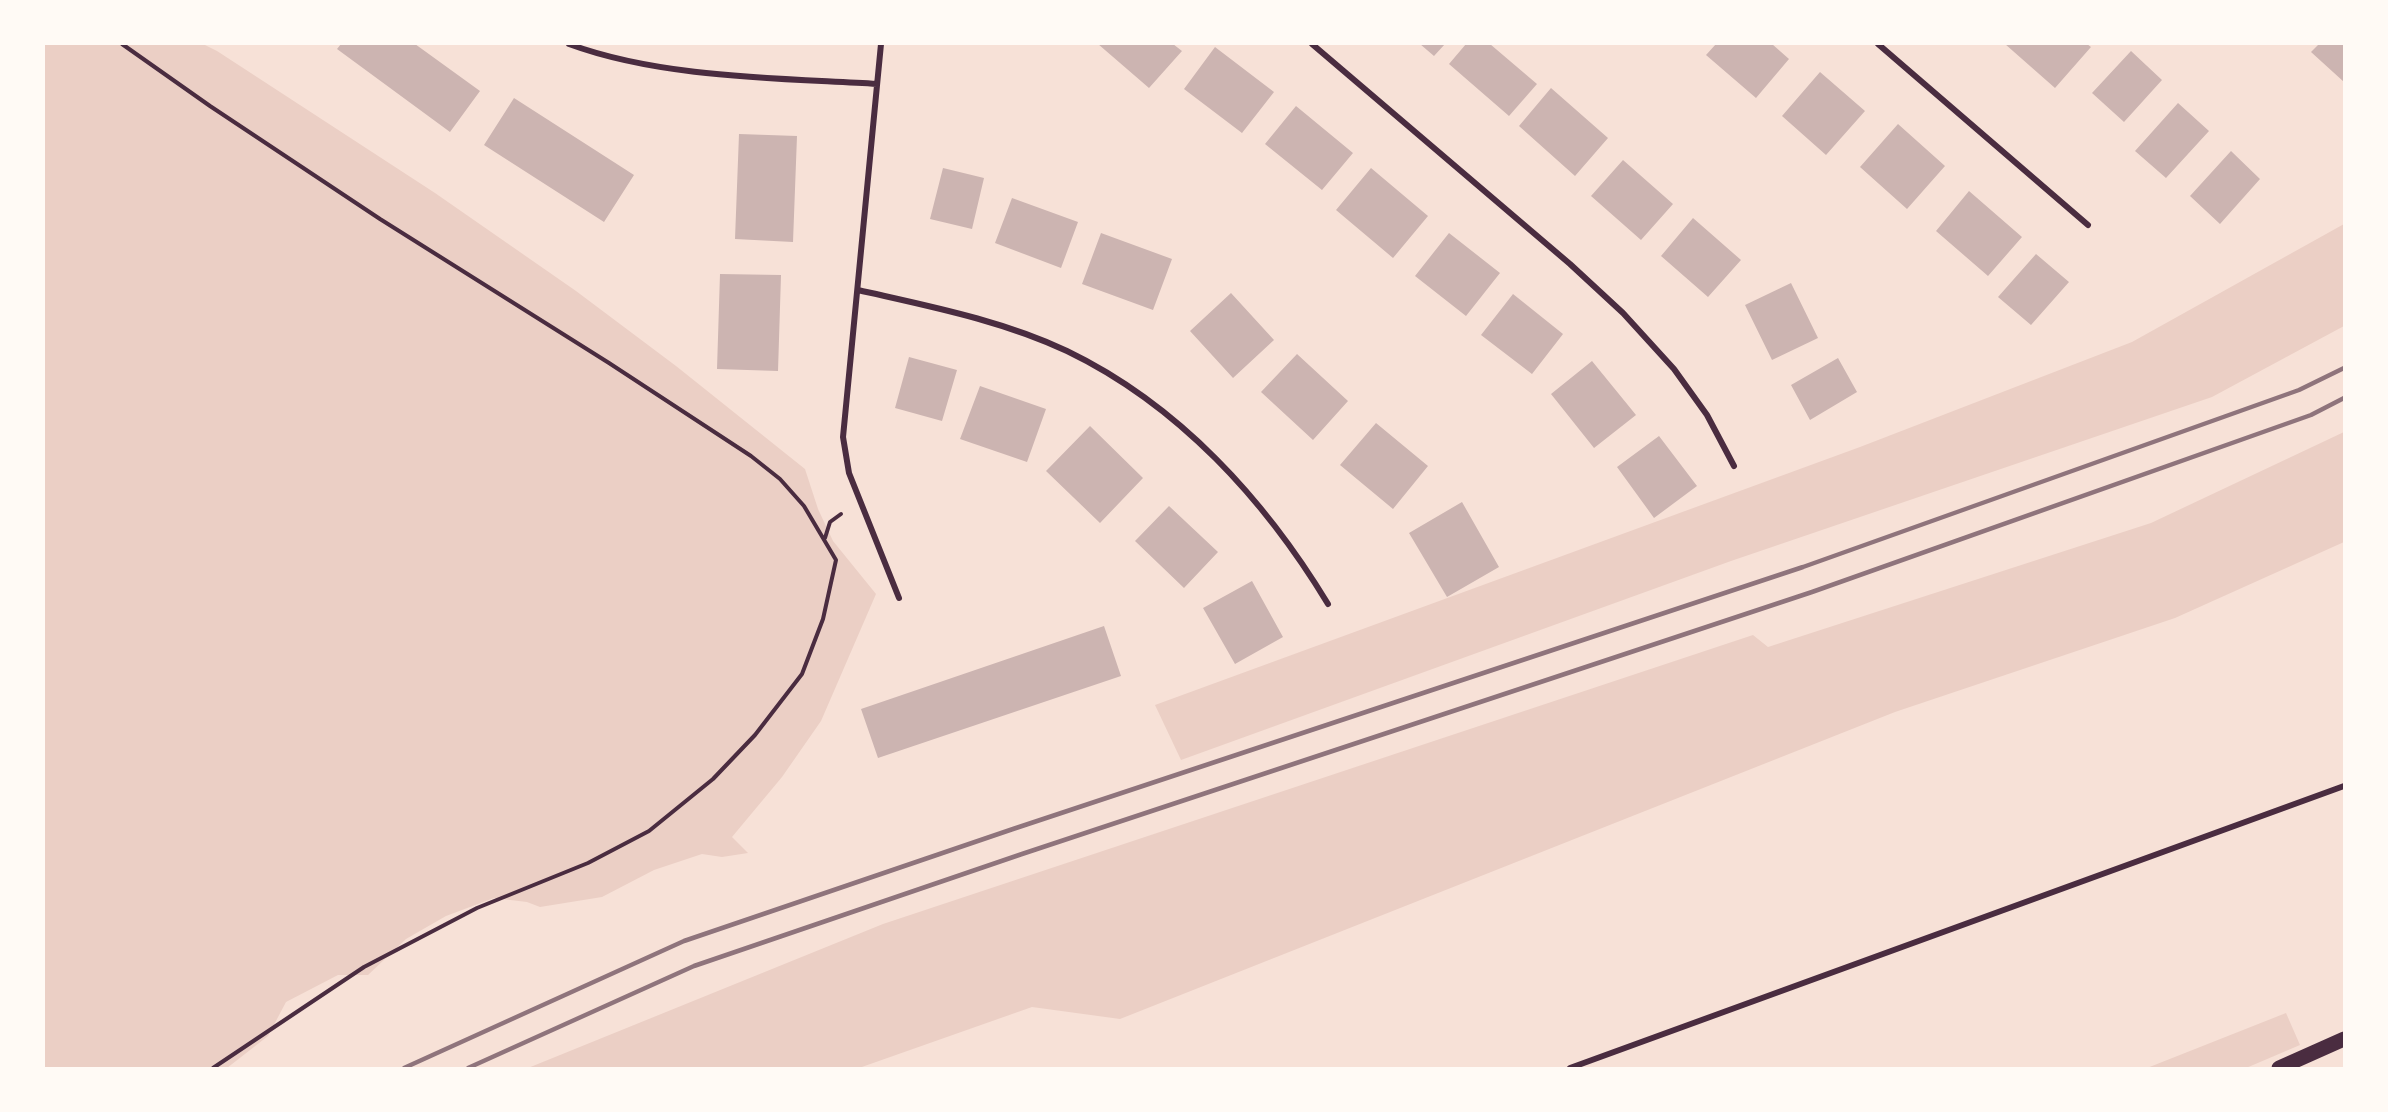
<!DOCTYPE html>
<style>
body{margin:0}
#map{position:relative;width:2388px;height:1112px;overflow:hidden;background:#f7e1d7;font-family:"Archivo Narrow",sans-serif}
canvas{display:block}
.frame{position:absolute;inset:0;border:45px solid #fffaf5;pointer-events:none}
</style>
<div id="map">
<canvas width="2388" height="1112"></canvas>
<div class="frame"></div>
</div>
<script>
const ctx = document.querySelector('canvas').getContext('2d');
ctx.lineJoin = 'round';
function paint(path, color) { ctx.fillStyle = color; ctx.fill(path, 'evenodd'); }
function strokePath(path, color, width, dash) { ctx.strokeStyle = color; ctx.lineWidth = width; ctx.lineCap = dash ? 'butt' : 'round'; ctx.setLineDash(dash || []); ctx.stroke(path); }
paint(new Path2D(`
 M44,44H203L217,51L435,193L576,291L676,366L805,469L818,509L833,541L876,594L821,721L782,777L732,837L748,853L722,857L702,854L654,870L602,897L540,907L527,902L494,898L446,916L406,939L368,975H338L286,1002L268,1036L227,1068H44Z
 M2344,224V326L2212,397L1731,561L1181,760L1155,705L1860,447L2132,342Z
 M2344,432V542L2175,618L1895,712L1120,1019L1032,1007L859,1068H528L883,924L1753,635L1768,647L2151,523Z
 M2286,1013L2300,1045L2246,1068H2147Z`), '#ebcfc5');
paint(new Path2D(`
 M341,44H415L480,91L450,132L337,49Z
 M1098,44H1173L1182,51L1149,88Z
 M1420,44H1445L1434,56Z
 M1466,44H1490L1537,84L1509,116L1449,64Z
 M1716,44H1772L1789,59L1756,98L1706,55Z
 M2005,44H2087L2091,47L2055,88Z
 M2319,44H2344V82L2311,52Z
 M1215,47L1274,92L1242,133L1184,89Z
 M2131,51L2162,80L2124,122L2092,93Z
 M1820,72L1865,111L1826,155L1782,116Z
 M1551,88L1608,138L1575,176L1519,126Z
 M514,98L634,175L604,222L484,145Z
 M2178,103L2209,131L2166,178L2135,151Z
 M1296,106L1353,153L1322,190L1265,144Z
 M1898,124L1945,166L1907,209L1860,167Z
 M739,134L797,136L793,242L735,239Z
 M2231,151L2260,179L2220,224L2190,196Z
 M1623,160L1673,204L1641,240L1591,196Z
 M943,168L984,178L972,229L930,219Z
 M1371,168L1428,216L1393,258L1336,210Z
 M1969,191L2022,237L1988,276L1936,231Z
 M1012,198L1078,222L1061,268L995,243Z
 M1693,218L1741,260L1708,297L1661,256Z
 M1101,233L1172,259L1153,310L1082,284Z
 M1449,233L1500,273L1466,316L1415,276Z
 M2036,254L2069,282L2031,325L1998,297Z
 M720,274L781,275L778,371L717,369Z
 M1791,283L1818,338L1772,360L1745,305Z
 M1231,293L1274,340L1233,378L1190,331Z
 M1513,294L1563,334L1532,374L1481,335Z
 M1297,354L1348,401L1313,440L1261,392Z
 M909,357L957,370L942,421L895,408Z
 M1838,358L1857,392L1810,420L1791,385Z
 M1592,361L1636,415L1594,448L1551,394Z
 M980,386L1046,409L1027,462L960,439Z
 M1376,423L1428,466L1393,509L1340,465Z
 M1090,426L1143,478L1100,523L1046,471Z
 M1659,436L1697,486L1654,518L1617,467Z
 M1462,502L1499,567L1447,597L1409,533Z
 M1169,506L1218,552L1184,588L1135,541Z
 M1252,581L1283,637L1235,664L1203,608Z
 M1104,626L1121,676L878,758L861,709Z`), '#ccb4b1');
strokePath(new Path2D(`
 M122,44L210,106L380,219L609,363L751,456L780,479L804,506L836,560L823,619L802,674L755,735L713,779L649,831L588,863L477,908L364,967L213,1068
 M825,538L830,522L841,514`), '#4a2c40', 4);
strokePath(new Path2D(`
 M569,44C661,78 778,78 877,84
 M881,44L843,437L849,473L899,598
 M1312,44L1570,264L1623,313L1674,369L1707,415L1734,466
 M1878,44L2088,225
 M858,290C928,306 1001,320 1067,351C1179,405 1265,500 1328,604
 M1570,1068L2344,786`), '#4a2c40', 6);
strokePath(new Path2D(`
 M2279,1068L2344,1039`), '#4a2c40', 15);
strokePath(new Path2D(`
 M404,1068L684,941L1013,829L1803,567L2299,390L2344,368
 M468,1068L694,966L1022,854L1812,592L2311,415L2344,398`), '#8f747c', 4.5);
</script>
